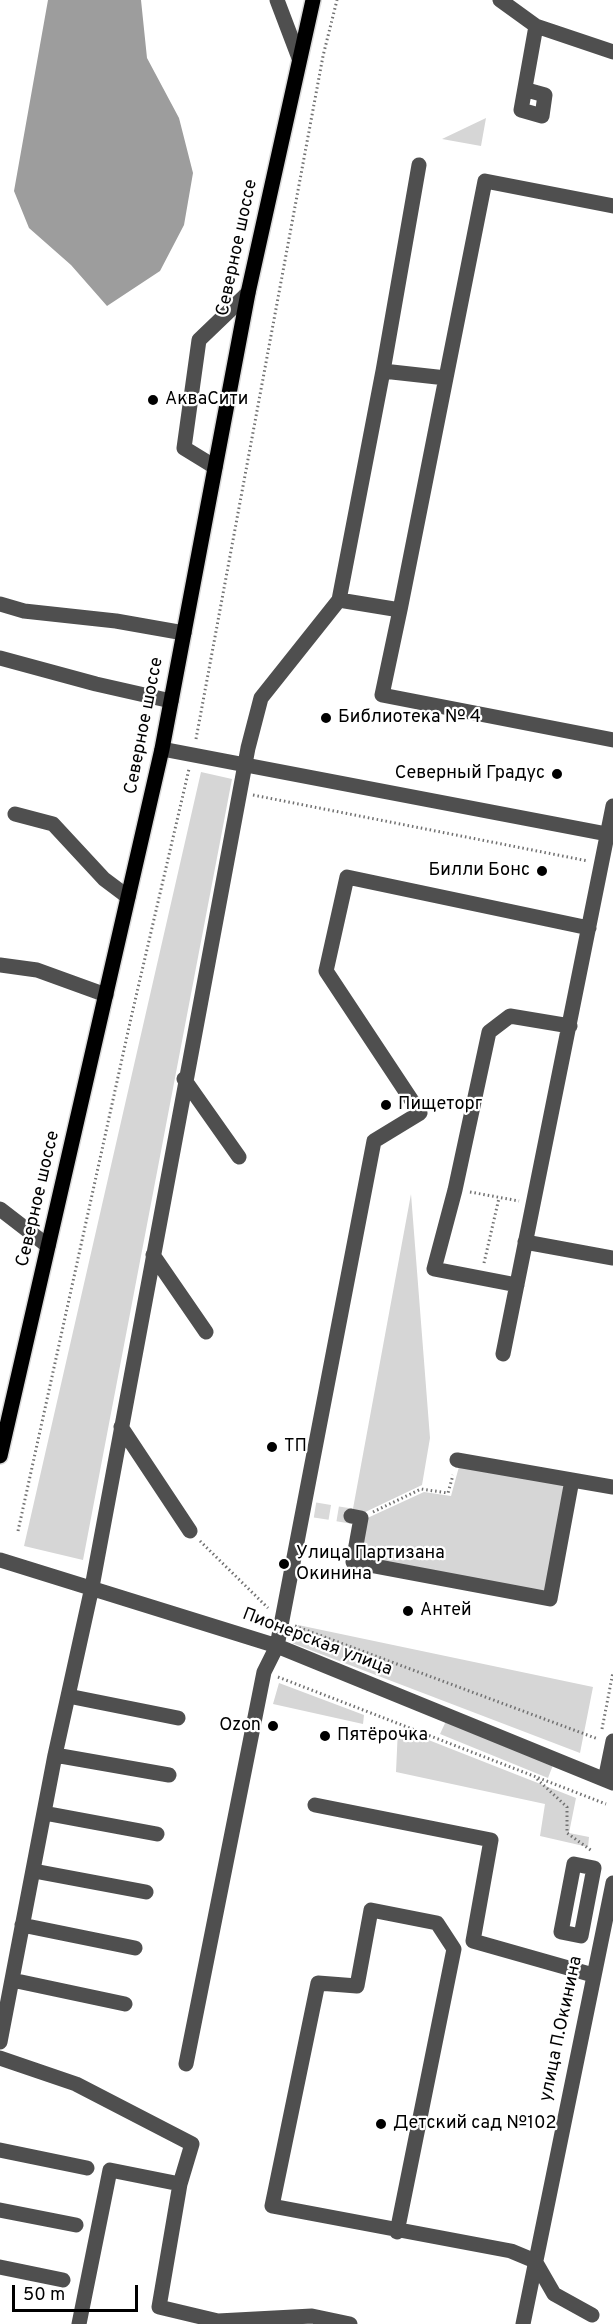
<!DOCTYPE html>
<meta charset="utf-8">
<style>
body{margin:0}
#map{position:relative;width:613px;height:2324px;overflow:hidden;background:#fff;font-family:Overpass,sans-serif}
canvas{display:block}
.scale{position:absolute;left:12px;top:2285px;width:126px;height:27px;box-sizing:border-box;border:3px solid #000;border-top:0;padding-left:8px;font-size:18px;line-height:21px;white-space:nowrap;color:#000;-webkit-text-stroke:4px #fff;paint-order:stroke}
</style>
<div id="map">
<canvas width="613" height="2324"></canvas>
<div class="scale">50 m</div>
</div>
<script>
const ctx = document.querySelector('canvas').getContext('2d');
ctx.lineJoin = 'round';
function paint(path, color) { ctx.fillStyle = color; ctx.fill(path, 'evenodd'); }
function strokePath(path, color, width, dash) { ctx.strokeStyle = color; ctx.lineWidth = width; ctx.lineCap = dash ? 'butt' : 'round'; ctx.setLineDash(dash || []); ctx.stroke(path); }
function write(font, color, halo, rows, align = 'center') {
  ctx.font = font + ' Overpass,sans-serif'; ctx.lineWidth = 4.5; ctx.setLineDash([]); ctx.textBaseline = 'middle'; ctx.strokeStyle = halo; ctx.fillStyle = color; for (const [text, x, y, turn = 0] of rows) {
    ctx.save(); ctx.translate(x, y); ctx.rotate((+turn || 0) * Math.PI / 180); ctx.textAlign = isNaN(turn) ? turn : align; if (halo) ctx.strokeText(text, 0, 0); ctx.fillText(text, 0, 0); ctx.restore();
  }
}
paint(new Path2D(`
 M486,118L481,146L442,139Z
 M201,772L232,779L83,1560L24,1546Z
 M411,1194L430,1438L422,1485L359,1515L352,1514Z
 M460,1463L569,1482L548,1596L356,1560L363,1520L424,1492L451,1496Z
 M298,1625L593,1687L580,1753L292,1643Z
 M279,1683L364,1715L363,1724L273,1704Z
 M446,1721L553,1765L548,1778L440,1734Z
 M398,1728L576,1798L569,1833L589,1837L588,1847L540,1836L545,1804L396,1772Z`), '#d6d6d6');
paint(new Path2D(`
 M48,0H141L147,58L179,118L193,173L184,225L160,271L107,306L71,265L29,228L14,191Z`), '#9d9d9d');
strokePath(new Path2D(`
 M315,1510L351,1516`), '#d9d9d9', 15, [15, 8]);
const major = new Path2D(`
 M0,1456L162,749L248,293L313,0`);
strokePath(major, '#dbdbdb', 18);
strokePath(new Path2D(`
 M196,739L323,56L337,0
 M253,795L588,861
 M470,1192L519,1201
 M484,1263L499,1198
 M373,1512L421,1489L448,1493L453,1475
 M18,1531L131,1018L189,769
 M200,1541L268,1608
 M295,1626L598,1739
 M278,1677L606,1804
 M602,1729L613,1672
 M537,1779L567,1807V1833L592,1851`), '#717171', 3, [1.5, 3]);
strokePath(new Path2D(`
 M277,0L299,58
 M500,0L536,26L521,110L542,116L545,95L527,90
 M536,26L613,52
 M383,371L419,165
 M215,467L184,448L199,340L248,293
 M339,600L383,371L446,378
 M0,604L24,611L116,621L184,633
 M400,610L382,695L613,740
 M0,658L96,684L171,701
 M162,749L607,834
 M15,814L53,824L104,879L128,897
 M0,965L37,970L106,995
 M184,1079L239,1157
 M0,1209L48,1246
 M525,1242L613,1258
 M153,1255L206,1332
 M517,1285L434,1269L455,1190L489,1032L510,1016L570,1026
 M503,1354L613,806
 M121,1427L190,1531
 M457,1460L613,1487
 M351,1516L361,1518L353,1562L550,1599L572,1480
 M0,1560L277,1646L613,1783
 M68,1696L178,1718
 M55,1755L169,1775
 M605,1780L613,1741
 M315,1805L491,1840L473,1941L593,1975
 M44,1813L157,1834
 M574,1864L594,1868L581,1936L561,1932Z
 M34,1871L146,1892
 M22,1925L135,1948
 M12,1980L125,2004
 M0,2042L55,1755L92,1587L248,748L261,698L339,600L400,610L485,181L613,206
 M0,2058L76,2084L192,2144L180,2184
 M186,2064L264,1672L277,1646L374,1141L420,1113L326,971L347,877L589,928
 M0,2150L87,2168
 M0,2210L76,2225
 M397,2232L454,1949L437,1923L371,1910L357,1986L318,1983L272,2206L511,2251L535,2261L554,2294L592,2315
 M0,2267L63,2280
 M79,2324L110,2170L180,2184L159,2307L218,2321L312,2316L350,2324
 M523,2324L613,1883`), '#4f4f4f', 15);
strokePath(major, '#000', 15);
for (const [x, y, r, color] of [
 [153,400,6,"#000"],
 [326,718,6,"#000"],
 [557,774,6,"#000"],
 [542,871,6,"#000"],
 [386,1105,6,"#000"],
 [272,1447,6,"#000"],
 [284,1564,6,"#000"],
 [408,1611,6,"#000"],
 [273,1726,6,"#000"],
 [325,1736,6,"#000"],
 [381,2124,6,"#000"]
]) { const dot = new Path2D(); dot.arc(x, y, r, 0, 2 * Math.PI); ctx.fillStyle = color; ctx.fill(dot); strokePath(dot, '#fff', 2); }
write('18px', '#000', '#fff', [
 ["Северное шоссе",238,248,-78],
 ["Северное шоссе",145,726,-79],
 ["Северное шоссе",39,1199,-77],
 ["Пионерская улица",317,1643,21],
 ["улица П.Окинина",562,2029,-78]
]);
write('18px', '#000', '#fff', [
 ["АкваСити",165,400],
 ["Библиотека № 4",338,718],
 ["Северный Градус",545,774,"right"],
 ["Билли Бонс",530,871,"right"],
 ["Пищеторг",398,1105],
 ["ТП",284,1447],
 ["Улица Партизана",296,1554],
 ["Окинина",296,1575],
 ["Антей",420,1611],
 ["Ozon",261,1726,"right"],
 ["Пятёрочка",337,1736],
 ["Детский сад №102",393,2124]
], 'left');
</script>
